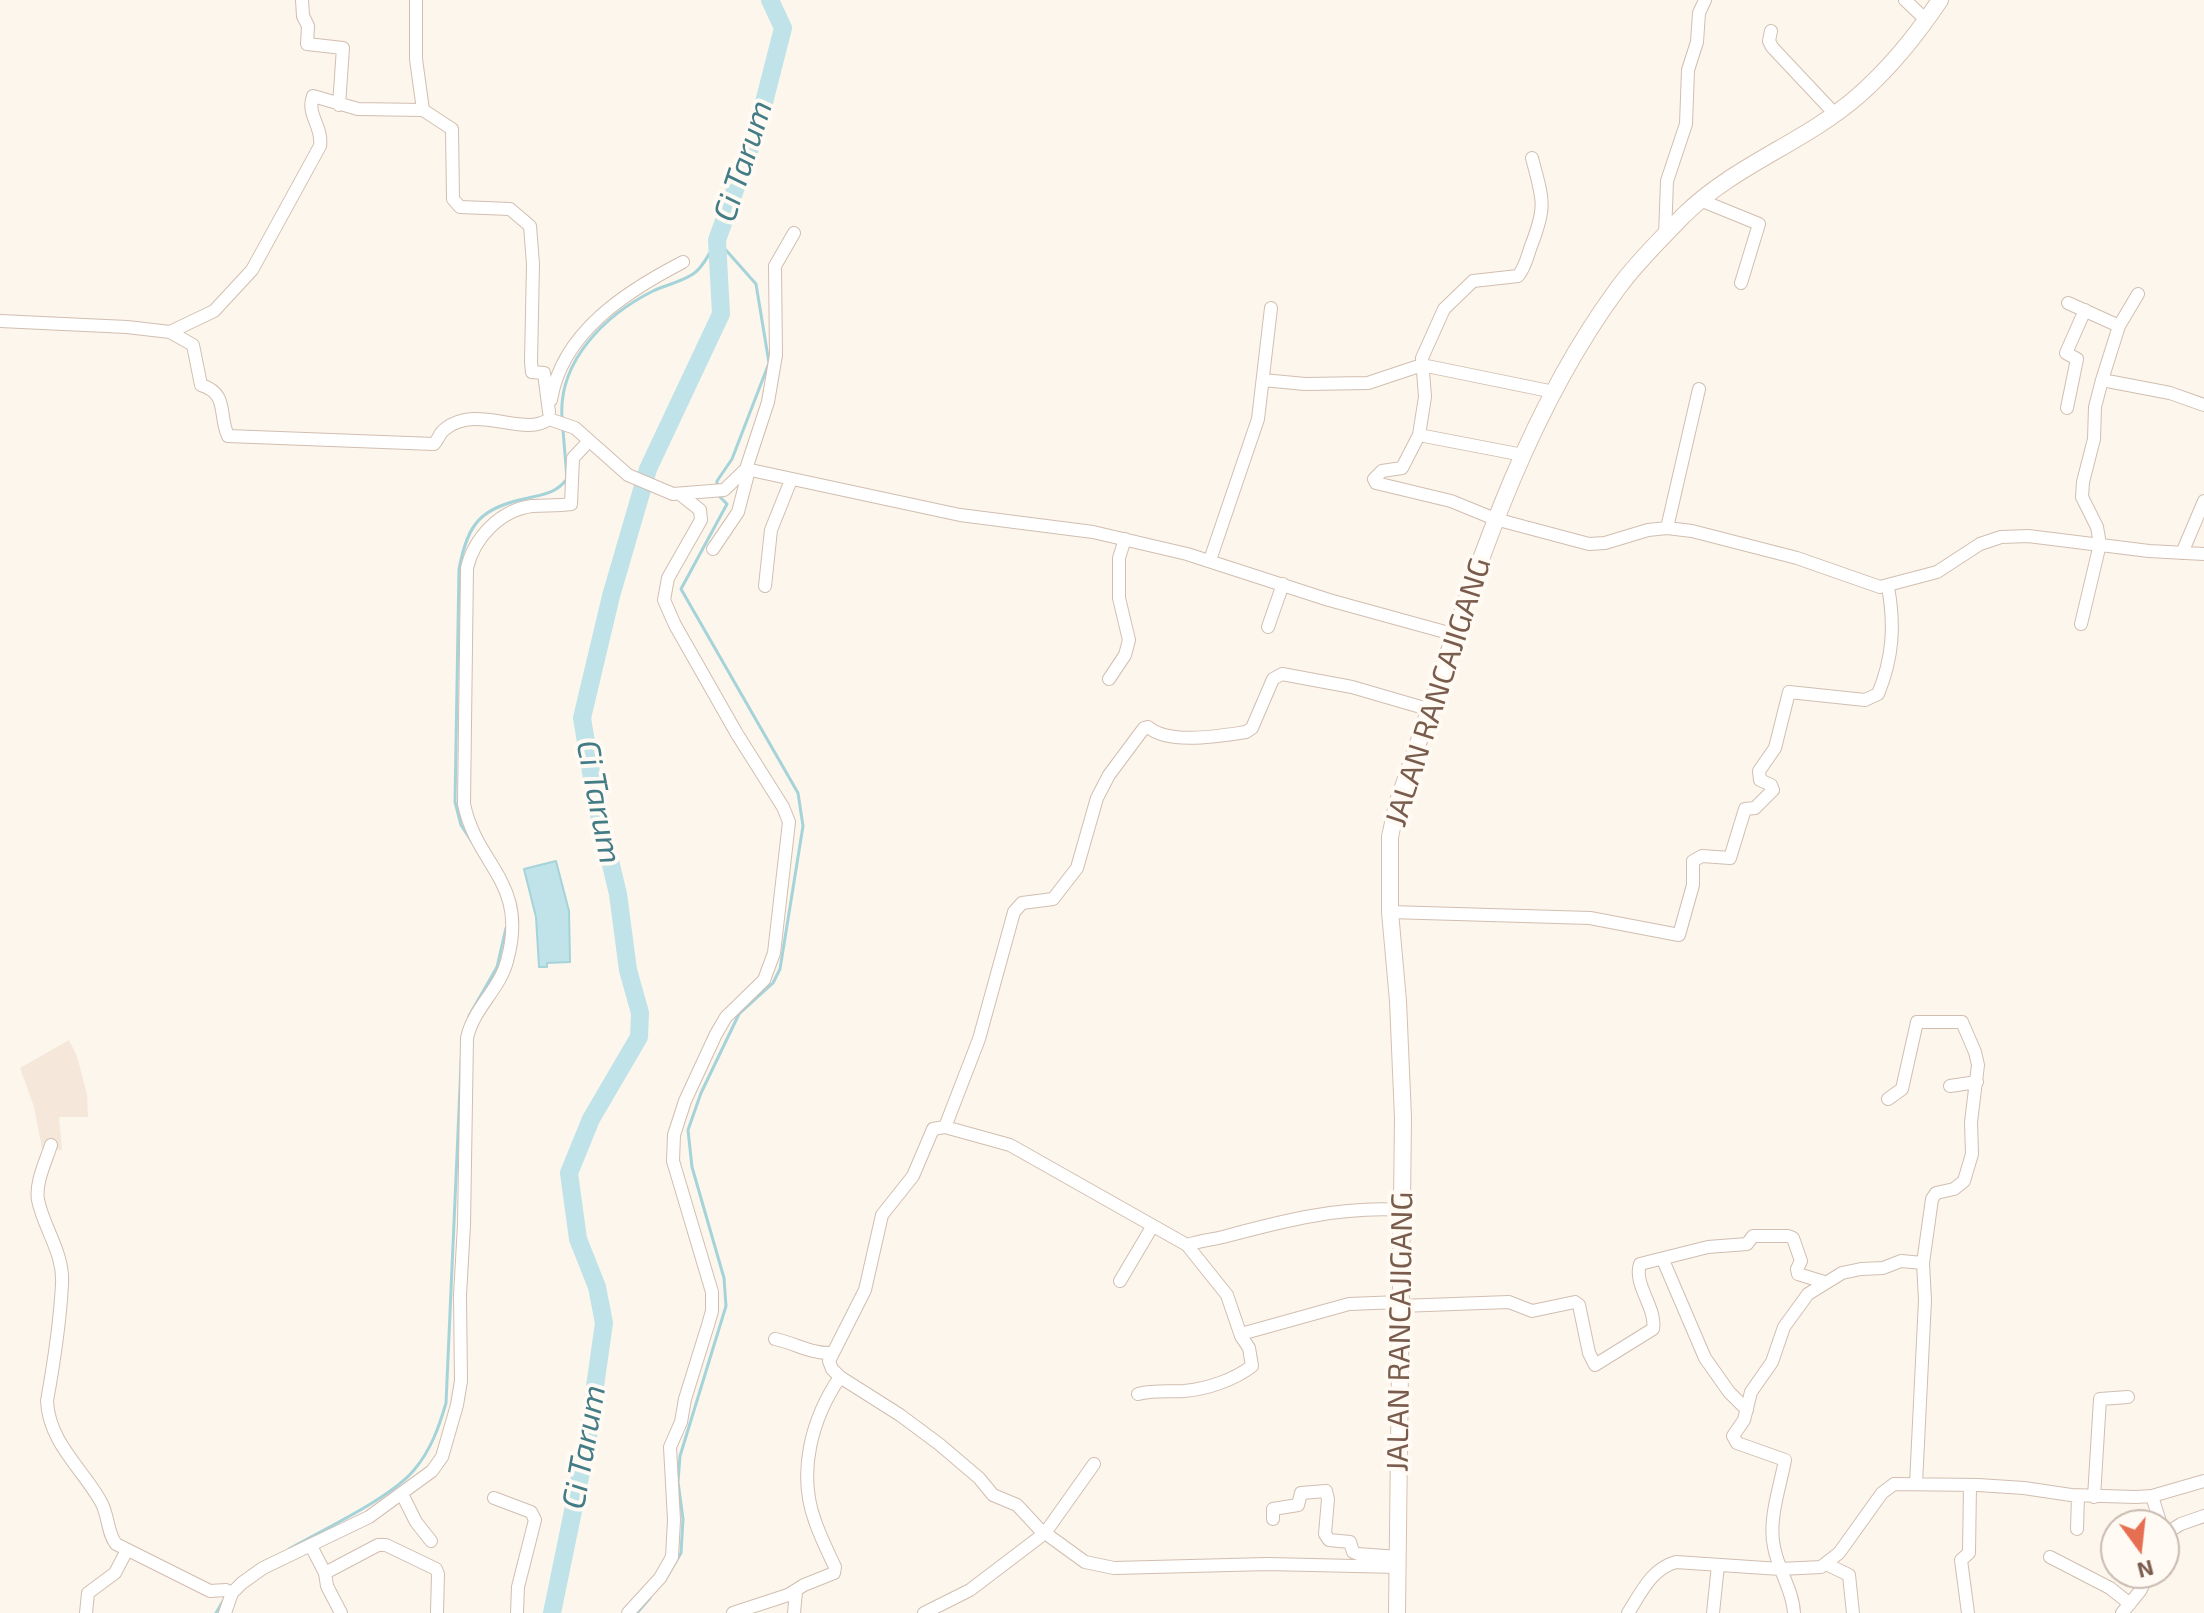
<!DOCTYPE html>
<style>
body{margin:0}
#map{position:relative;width:2204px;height:1613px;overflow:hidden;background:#fdf6ec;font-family:"Exo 2",sans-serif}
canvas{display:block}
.north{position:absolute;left:2100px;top:1509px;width:80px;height:80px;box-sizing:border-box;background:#fffaf3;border:2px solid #cabbb1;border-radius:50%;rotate:165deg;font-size:22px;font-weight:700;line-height:32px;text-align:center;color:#7a5c4d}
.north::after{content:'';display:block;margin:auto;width:28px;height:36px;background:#e76f51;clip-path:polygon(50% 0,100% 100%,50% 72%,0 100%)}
</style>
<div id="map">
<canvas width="2204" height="1613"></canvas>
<div class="north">N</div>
</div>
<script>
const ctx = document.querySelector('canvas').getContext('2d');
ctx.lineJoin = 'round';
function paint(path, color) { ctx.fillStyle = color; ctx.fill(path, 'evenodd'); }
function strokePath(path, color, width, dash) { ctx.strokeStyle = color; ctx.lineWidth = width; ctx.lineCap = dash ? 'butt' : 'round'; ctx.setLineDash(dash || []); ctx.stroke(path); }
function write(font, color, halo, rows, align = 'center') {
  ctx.font = font + ' "Exo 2",sans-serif'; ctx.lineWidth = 8; ctx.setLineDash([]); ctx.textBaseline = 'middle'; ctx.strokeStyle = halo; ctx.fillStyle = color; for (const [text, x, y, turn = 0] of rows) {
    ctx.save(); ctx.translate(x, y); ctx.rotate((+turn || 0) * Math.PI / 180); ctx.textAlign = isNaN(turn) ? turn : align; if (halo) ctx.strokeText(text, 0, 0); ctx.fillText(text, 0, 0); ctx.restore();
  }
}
paint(new Path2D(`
 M69,1040L77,1056L87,1094L88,1117H59L62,1150L42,1149L34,1107L20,1068Z`), '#f5e8da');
const water = new Path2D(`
 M556,861L569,911L570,962L547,963V967H539L536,917L524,869Z`);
paint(water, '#bfe3e8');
strokePath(water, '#a5d3da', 2);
strokePath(new Path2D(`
 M562,418C558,361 605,315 653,291C666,285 681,282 693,274C703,268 711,250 717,240L756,284L769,363L732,459L717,481V485
 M472,842L461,825L455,802L459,569C468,522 481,508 528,498C545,494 556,493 567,479L563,430
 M469,1016L497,967L506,928
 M289,1549C324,1529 391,1498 414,1470C431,1450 439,1427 446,1403L462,1042
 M665,1580L681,1553L683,1519L678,1482L680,1456L726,1306L724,1278L692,1167L688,1130L701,1093L739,1014L773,983L780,969L803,826L798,793L681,589L727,504L719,496
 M216,1613L226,1596
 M637,1613L650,1598`), '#a5d3da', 3);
strokePath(new Path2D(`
 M552,1613L587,1443L604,1323L597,1287L578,1239L569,1173L591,1119L639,1037L640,1013L628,970L618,894L596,802L582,718L611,596L648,469L721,314L717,240L758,126L783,28L770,0`), '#bfe3e8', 18);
const street = new Path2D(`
 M302,0L303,16L308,26L307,44L343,48L339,105
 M416,0V59L423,110
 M1905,0L1926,20
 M1771,31L1769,41L1772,47L1834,113
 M1532,158C1543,200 1547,205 1531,246C1527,257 1526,266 1518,276L1473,281L1444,309L1422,358L1425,397L1419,435L1402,468L1382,471L1374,479L1376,483L1451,501L1495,519L1589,544L1605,543L1648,530L1667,528L1692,531L1797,558L1880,587L1937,572L1980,544L2001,537L2028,536L2149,551L2204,554
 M1700,200L1759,224L1741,283
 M1665,235L1667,181L1686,124L1688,70L1697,42L1699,13L1705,0
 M2068,303L2119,326L2102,380L2170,393L2204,405
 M0,321L127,327L170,332L193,345L201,385C229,394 218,414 228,436L434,444C439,439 439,433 445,429C477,403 524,438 549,419
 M2119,326L2138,294
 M170,332L214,311L252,270L320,146C323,126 306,115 313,96L358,109L423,110L452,129L453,199L460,207L510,209L530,226L533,264L531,362L532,372L544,373L549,412
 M1263,380L1305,384L1368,383L1422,365L1554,392
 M551,400C562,332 627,291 683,262
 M2067,408L2077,359L2066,353L2085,310
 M549,419L575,428L628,475L673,494L724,490L746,469L960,515L1093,532L1187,554L1329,600L1456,635
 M1419,435L1523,455
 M746,469L768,402L776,355L775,266L794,233
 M1667,528L1699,389
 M713,549L738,512L749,470
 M2182,553L2204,501
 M1210,560L1258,419L1271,308
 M765,586L771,530L791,480
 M2081,624L2100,544L2097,527L2082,497L2083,482L2094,439L2095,407L2102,380
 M1268,627L1283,584
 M1109,679L1125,655L1129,640L1119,598V558L1125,539
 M1390,912L1590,918L1679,935L1693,885V861L1702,856L1730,858L1745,809L1755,808L1773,790L1771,785L1760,780L1759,771L1775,748L1789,692L1865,700L1878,694C1893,658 1895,625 1888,587
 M1950,1086L1977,1082
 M1888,1099L1902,1089L1917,1022H1962L1975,1052L1978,1065L1971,1122L1972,1154L1964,1181L1954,1189L1936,1193L1932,1199L1923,1263L1925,1300L1916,1484
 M945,1127L979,1039L1014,912L1022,903L1053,899L1077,868L1097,798L1109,775L1144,728L1148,727C1169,745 1219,736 1246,732L1252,728L1273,679L1282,674L1352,687L1431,710
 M51,1145C46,1161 35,1183 38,1200C44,1229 64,1253 62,1284C60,1323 54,1362 47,1401C49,1443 83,1469 101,1502C109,1516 107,1533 116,1544L210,1591L226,1590L232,1593
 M1187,1245C1201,1240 1211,1240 1223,1237C1282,1221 1341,1206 1402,1210
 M1663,1260L1705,1358L1729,1392L1747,1410
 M1120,1281L1152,1227
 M1400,1306L1509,1302L1532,1311L1575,1302L1579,1305L1589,1353L1595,1365L1653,1329C1657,1308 1633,1285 1640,1264L1708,1247L1747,1244L1753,1236H1788L1793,1238L1801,1261L1797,1269L1798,1274L1824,1282
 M1241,1334L1349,1304L1400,1302
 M775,1339C795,1343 811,1354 832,1353
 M840,1377L832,1369L829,1361L865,1290L882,1215L913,1176L933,1129L945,1127L1010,1145L1187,1245L1227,1295L1241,1336L1249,1348L1252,1366C1234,1380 1207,1389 1184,1391C1168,1392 1154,1390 1138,1394
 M402,1494L416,1522L431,1541
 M2152,1496L2161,1525
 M2094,1497L2100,1399L2128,1397
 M494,1498L531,1512L535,1520L518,1587L517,1613
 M1273,1519V1509L1298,1505L1301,1493L1326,1491L1328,1499L1325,1534L1329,1540L1350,1542L1353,1552L1358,1554L1398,1557
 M2077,1529L2078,1496
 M1045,1533L1094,1464
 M311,1546L325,1573
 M2164,1556L2168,1532L2181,1524L2204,1516
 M2050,1557L2110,1588L2130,1604
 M1826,1564L1849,1575L1853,1613
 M86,1613L88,1593L115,1573L127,1550
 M225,1613L232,1593L242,1583L263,1568L369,1517L432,1471L442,1457L457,1405L461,1381L460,1295L464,1225L467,1038C473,1009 500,989 507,961C529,882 477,867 464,804L467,568C474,538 500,510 532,506C545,505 558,506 571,504L573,458L589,441
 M341,1613L327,1586L325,1573L378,1545H386L436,1569L438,1574L437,1613
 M628,1613L660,1578L672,1557L674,1520L670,1447L681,1422L685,1399L708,1325L712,1311V1292L673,1161L674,1135L685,1101L716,1034L726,1017L764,980L774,953L789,822L783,807L737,734L675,625L664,600L668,578L701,520L700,510L680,494
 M733,1613L788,1595L804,1585L834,1573L835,1567C828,1552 820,1536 815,1521C797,1472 812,1418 840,1377L900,1415L939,1444L979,1478L993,1495L1017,1505L1044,1534
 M794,1613L796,1592
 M924,1613L970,1590L1045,1533L1085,1562L1114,1568L1268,1564L1398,1567
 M1628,1613C1641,1593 1651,1569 1676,1562L1780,1569L1821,1567L1839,1553L1882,1493L1894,1484L1978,1485L2024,1488L2071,1495L2136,1497L2152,1496L2204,1481
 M1713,1613L1718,1565
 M1794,1613C1793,1590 1778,1570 1774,1547C1768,1520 1780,1487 1785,1460L1737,1443L1733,1436L1744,1420L1751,1392L1772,1362L1784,1327L1808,1294L1842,1273L1861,1269L1883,1268L1901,1261L1923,1263
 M1968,1613L1961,1560L1969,1553L1970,1485
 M2122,1613L2140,1591L2149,1573`);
const secondary = new Path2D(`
 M1397,1613L1403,1118L1398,1001L1390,912V837L1397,804C1460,629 1506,440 1618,288C1637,262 1661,239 1683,216C1734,165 1804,143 1858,96C1890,68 1916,36 1940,0`);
strokePath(street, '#d1beb0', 14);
strokePath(secondary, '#d6c0b0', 18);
strokePath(street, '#fff', 12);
strokePath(secondary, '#fff', 16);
write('30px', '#7a5c4d', '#fffaf3', [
 ["JALAN RANCAJIGANG",1438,692,-72],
 ["JALAN RANCAJIGANG",1400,1332,-89]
]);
write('italic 32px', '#437c86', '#fffaf3', [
 ["Ci Tarum",743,161,-72],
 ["Ci Tarum",599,802,79],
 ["Ci Tarum",584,1447,-80]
]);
</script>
